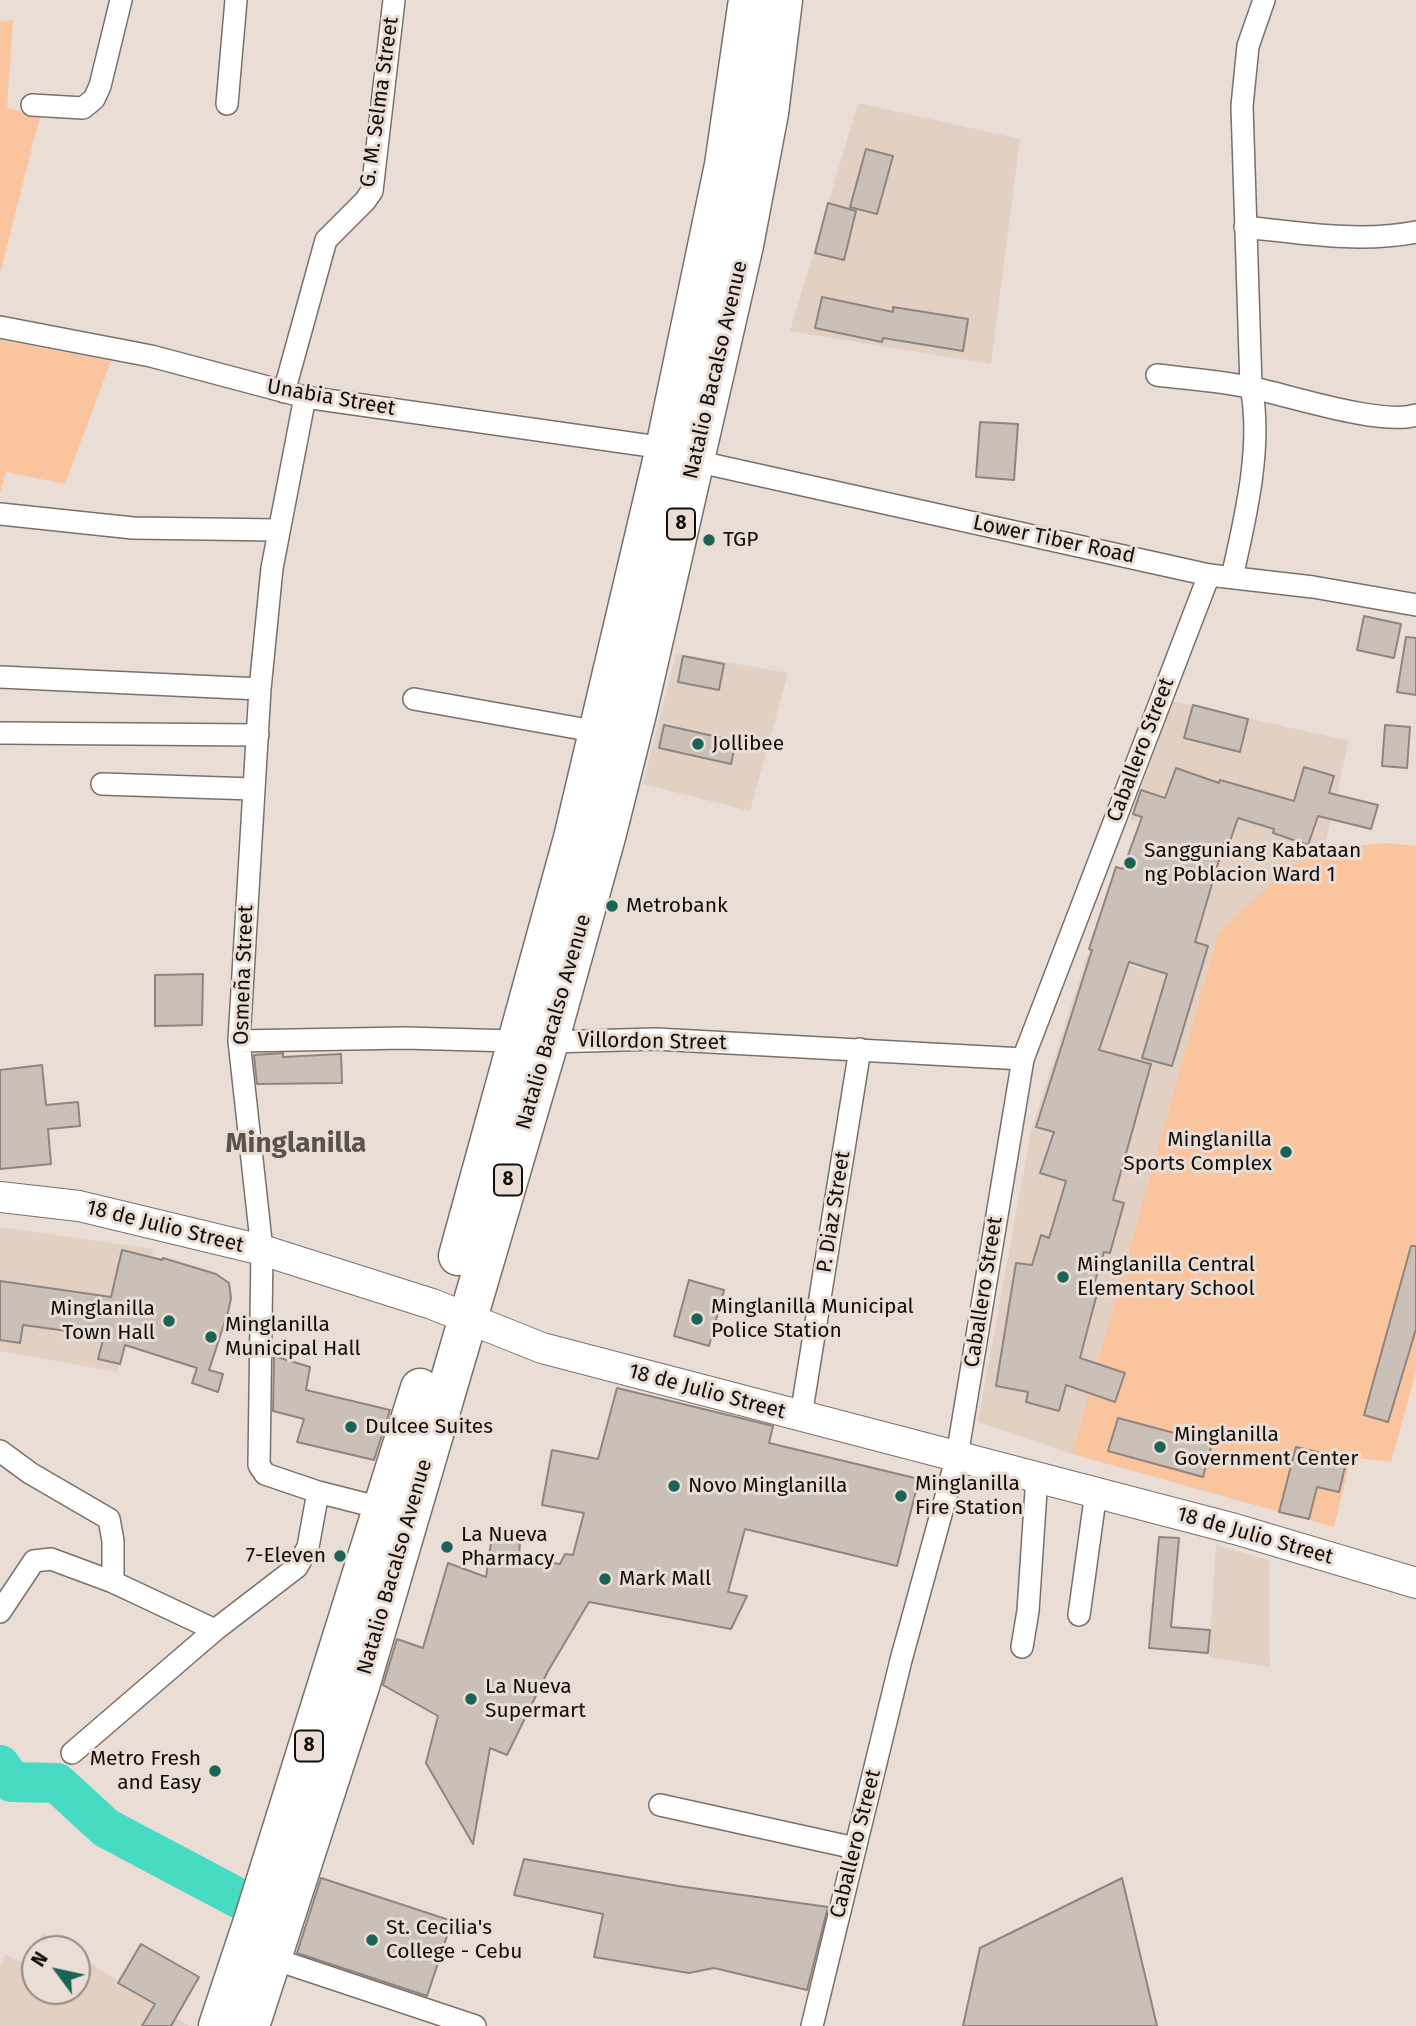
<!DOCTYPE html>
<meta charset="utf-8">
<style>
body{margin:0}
#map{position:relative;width:1416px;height:2026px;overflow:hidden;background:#e9ddd5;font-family:"Fira Sans",sans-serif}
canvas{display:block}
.north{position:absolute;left:21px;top:1935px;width:70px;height:70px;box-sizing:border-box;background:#e9ddd5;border:2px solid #938a85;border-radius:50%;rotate:303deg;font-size:19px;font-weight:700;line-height:28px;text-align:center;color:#120e0c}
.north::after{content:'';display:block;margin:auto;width:24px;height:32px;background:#1b6357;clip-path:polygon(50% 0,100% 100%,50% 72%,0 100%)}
</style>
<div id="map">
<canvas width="1416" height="2026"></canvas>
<div class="north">N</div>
</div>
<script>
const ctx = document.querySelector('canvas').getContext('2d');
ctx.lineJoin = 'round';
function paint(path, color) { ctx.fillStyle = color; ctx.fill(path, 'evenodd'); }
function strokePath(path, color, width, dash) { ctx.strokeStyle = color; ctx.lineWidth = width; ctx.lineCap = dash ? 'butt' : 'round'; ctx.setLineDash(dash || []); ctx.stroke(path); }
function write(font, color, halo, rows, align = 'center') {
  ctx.font = font + ' "Fira Sans",sans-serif'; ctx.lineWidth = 6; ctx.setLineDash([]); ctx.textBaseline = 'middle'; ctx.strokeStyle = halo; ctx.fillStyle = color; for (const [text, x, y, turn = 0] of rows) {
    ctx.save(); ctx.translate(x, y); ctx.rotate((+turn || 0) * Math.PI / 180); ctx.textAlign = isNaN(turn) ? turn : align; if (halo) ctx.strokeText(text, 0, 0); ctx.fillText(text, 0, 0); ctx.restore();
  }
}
paint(new Path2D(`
 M858,103L1020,139L991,364L790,331Z
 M676,653L788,673L750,811L643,784Z
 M1172,701L1349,741L1324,849L1287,869L1218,933L1072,1454L978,1422L1031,1131L1088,953L1140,969L1183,835L1130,820Z
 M0,1227L154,1249L117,1372L0,1351Z
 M1216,1545L1269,1560L1270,1667L1209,1657Z
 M43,1933L67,1949H35V1991H77V1955L189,2026H0V1968L5,1954L25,1964Z`), '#e2d0c3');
paint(new Path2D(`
 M13,20L7,108L40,116L0,274V22Z
 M0,340L111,361L65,484L6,472L0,493Z
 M1386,843L1416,846V1372L1391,1462L1351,1457L1334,1527L1072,1454L1218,933L1287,869L1324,849Z`), '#fac59e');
strokePath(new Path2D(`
 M0,1765L12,1782L57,1783L106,1828L240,1899`), '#47dbc3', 40);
const building = new Path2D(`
 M866,149L893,156L877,214L850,207Z
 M828,203L856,211L844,260L815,253Z
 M822,297L893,312V307L968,319L963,351L883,338L882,342L815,328Z
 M980,422L1018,424L1014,480L976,477Z
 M1364,616L1401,624L1394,658L1357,650Z
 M1406,637L1416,638V695L1397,692Z
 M683,656L724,664L719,690L678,682Z
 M1193,705L1248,719L1240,752L1184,738Z
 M664,725L736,741L731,764L659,748Z
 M1385,725L1410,727L1407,768L1382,766Z
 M1304,767L1334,776L1329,793L1378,805L1371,829L1318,816L1308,845L1273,833L1274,829L1238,818L1229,844L1224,843L1195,942L1208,946L1172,1066L1142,1058L1167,974L1129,962L1099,1050L1151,1064L1113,1200L1124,1203L1110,1253L1104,1252L1094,1284L1099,1286L1080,1358L1125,1373L1115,1402L1066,1385L1059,1411L1026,1402L1028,1392L996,1386L1016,1263L1032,1265L1041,1235L1049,1238L1066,1181L1040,1173L1054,1132L1036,1127L1092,950L1089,949L1116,867L1123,869L1142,817L1133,814L1141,790L1165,798L1176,768L1219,783L1220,780L1294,801Z
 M203,974L202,1025L155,1026V975Z
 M283,1053V1057L341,1054L342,1083L257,1084L254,1055Z
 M42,1065L46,1105L78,1102L80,1126L48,1129L51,1164L0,1169V1070Z
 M1411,1246H1416V1329L1388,1422L1364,1415Z
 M122,1250L162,1260L163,1258L216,1274L229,1283L231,1298L228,1312L209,1370L223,1374L218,1392L192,1383L197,1368L125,1345L120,1364L98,1359L104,1336L23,1325L20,1343L0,1340V1281L111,1297Z
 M689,1280L724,1290L709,1346L674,1336Z
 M274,1356L310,1367L306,1390L390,1410L374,1460L297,1442L304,1419L273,1411Z
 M617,1388L773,1426L769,1443L919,1479L897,1566L745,1529L728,1592L747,1596L731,1629L589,1602L548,1671L507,1755L490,1748L473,1844L426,1763L438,1716L383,1685L397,1639L423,1648L448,1563L486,1577L492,1536L520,1541L519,1558L560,1564L565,1554L573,1555L584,1513L542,1505L552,1450L598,1459Z
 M1118,1418L1212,1443L1203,1477L1108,1451Z
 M1296,1447L1347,1459L1339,1492L1317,1487L1309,1519L1279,1512Z
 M1159,1537L1179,1538L1171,1627L1210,1630L1208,1653L1149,1648Z
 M524,1859L678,1886L828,1907L807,1990L714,1968L689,1973L594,1957L603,1914L514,1895Z
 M321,1878L452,1921L427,1996L297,1953Z
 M1122,1878L1157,2026H963L980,1948Z
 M141,1944L199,1977L171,2026H142L155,2004L118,1983Z`);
paint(building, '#cbc0b8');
strokePath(building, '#8f857e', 2);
const street = new Path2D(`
 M227,104L236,0
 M32,105L83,108L94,99L100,86L121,0
 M1245,227C1301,233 1360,243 1416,232
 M0,327L151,356L305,397L665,448
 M1157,375C1189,379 1222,381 1253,388C1291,396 1382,426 1416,415
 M284,392L326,240L365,201L372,191L394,0
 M305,397L272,568L260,689L239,1041L262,1250L259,1465L265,1474L318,1492L381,1508
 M695,461L1209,575L1313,587L1416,605
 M0,514L133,528L278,530
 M1232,577C1245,520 1263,445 1251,387L1242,106L1248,46L1264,0
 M0,677L260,689
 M414,699L599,732
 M0,733L258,735
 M102,784L253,789
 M239,1041L405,1038L549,1042L656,1039L1023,1059
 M801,1416L860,1049
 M0,1451L30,1473L109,1519L113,1541V1582
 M0,1612L34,1561L51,1559L113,1582L215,1630
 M1079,1615L1096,1492
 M1022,1647L1028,1611L1037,1476
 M72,1753L215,1630L297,1567L308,1547L318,1492
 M660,1805L855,1848
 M271,1958L475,2026
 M812,2026L901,1660L957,1456L1023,1059L1209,575`);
const secondary = new Path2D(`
 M0,1197L79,1206L262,1250L432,1304L542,1348L1235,1529L1416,1583`);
const highway = new Path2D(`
 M458,1256L573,838L665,448L724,165L748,0
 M218,2026L254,1918L420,1388
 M250,2026L361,1683L549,1042L606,837L638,709L744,245L769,113L783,0`);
strokePath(street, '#7a7069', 24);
strokePath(secondary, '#7a7069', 32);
strokePath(highway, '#7a7069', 41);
strokePath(street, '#fff', 21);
strokePath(secondary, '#fff', 30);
strokePath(highway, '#fff', 38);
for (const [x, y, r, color] of [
 [709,540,7,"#1b6357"],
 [698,744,7,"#1b6357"],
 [1130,863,7,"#1b6357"],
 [612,906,7,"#1b6357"],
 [1286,1152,7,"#1b6357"],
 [1063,1277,7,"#1b6357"],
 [697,1319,7,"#1b6357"],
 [169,1321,7,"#1b6357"],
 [211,1337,7,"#1b6357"],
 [351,1427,7,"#1b6357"],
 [1160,1447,7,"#1b6357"],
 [674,1486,7,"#1b6357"],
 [901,1496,7,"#1b6357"],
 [447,1547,7,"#1b6357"],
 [340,1556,7,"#1b6357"],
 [605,1579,7,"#1b6357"],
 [471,1699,7,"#1b6357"],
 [215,1771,7,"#1b6357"],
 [372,1940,7,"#1b6357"]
]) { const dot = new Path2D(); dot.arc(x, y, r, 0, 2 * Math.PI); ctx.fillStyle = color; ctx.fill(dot); strokePath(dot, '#e9ddd5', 2.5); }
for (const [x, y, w] of [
 [681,524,28],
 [508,1180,28],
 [309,1746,28]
]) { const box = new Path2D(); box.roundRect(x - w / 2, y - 15.5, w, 31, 5); ctx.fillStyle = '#e9ddd5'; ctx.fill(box); strokePath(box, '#120e0c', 2); }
write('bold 19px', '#120e0c', null, [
 ["8",681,524],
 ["8",508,1180],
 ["8",309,1746]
]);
write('21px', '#120e0c', '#e9ddd5', [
 ["G. M. Selma Street",380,102,-82],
 ["Natalio Bacalso Avenue",716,370,-77],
 ["Unabia Street",331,398,10],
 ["Lower Tiber Road",1054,540,12],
 ["Caballero Street",1141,750,-69],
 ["Osmeña Street",244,975,-88],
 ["Natalio Bacalso Avenue",554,1022,-74],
 ["Villordon Street",652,1042,1],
 ["P. Diaz Street",834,1212,-81],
 ["18 de Julio Street",165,1227,14],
 ["Caballero Street",984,1292,-81],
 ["18 de Julio Street",707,1392,15],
 ["18 de Julio Street",1255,1536,16],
 ["Natalio Bacalso Avenue",395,1567,-74],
 ["Caballero Street",856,1844,-76]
]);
write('21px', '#120e0c', '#e9ddd5', [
 ["TGP",723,540],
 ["Jollibee",712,744],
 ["Sangguniang Kabataan",1144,851],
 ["ng Poblacion Ward 1",1144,875],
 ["Metrobank",626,906],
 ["Minglanilla",1272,1140,"right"],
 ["Sports Complex",1272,1164,"right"],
 ["Minglanilla Central",1077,1265],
 ["Elementary School",1077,1289],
 ["Minglanilla Municipal",711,1307],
 ["Police Station",711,1331],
 ["Minglanilla",155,1309,"right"],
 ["Town Hall",155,1333,"right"],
 ["Minglanilla",225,1325],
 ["Municipal Hall",225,1349],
 ["Dulcee Suites",365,1427],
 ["Minglanilla",1174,1435],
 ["Government Center",1174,1459],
 ["Minglanilla",915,1484],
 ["Fire Station",915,1508],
 ["Novo Minglanilla",688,1486],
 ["La Nueva",461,1535],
 ["Pharmacy",461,1559],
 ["7-Eleven",326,1556,"right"],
 ["Mark Mall",619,1579],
 ["La Nueva",485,1687],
 ["Supermart",485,1711],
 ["Metro Fresh",201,1759,"right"],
 ["and Easy",201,1783,"right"],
 ["St. Cecilia's",386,1928],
 ["College - Cebu",386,1952]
], 'left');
write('bold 28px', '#5c524c', '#e9ddd5', [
 ["Minglanilla",296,1144]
]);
</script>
